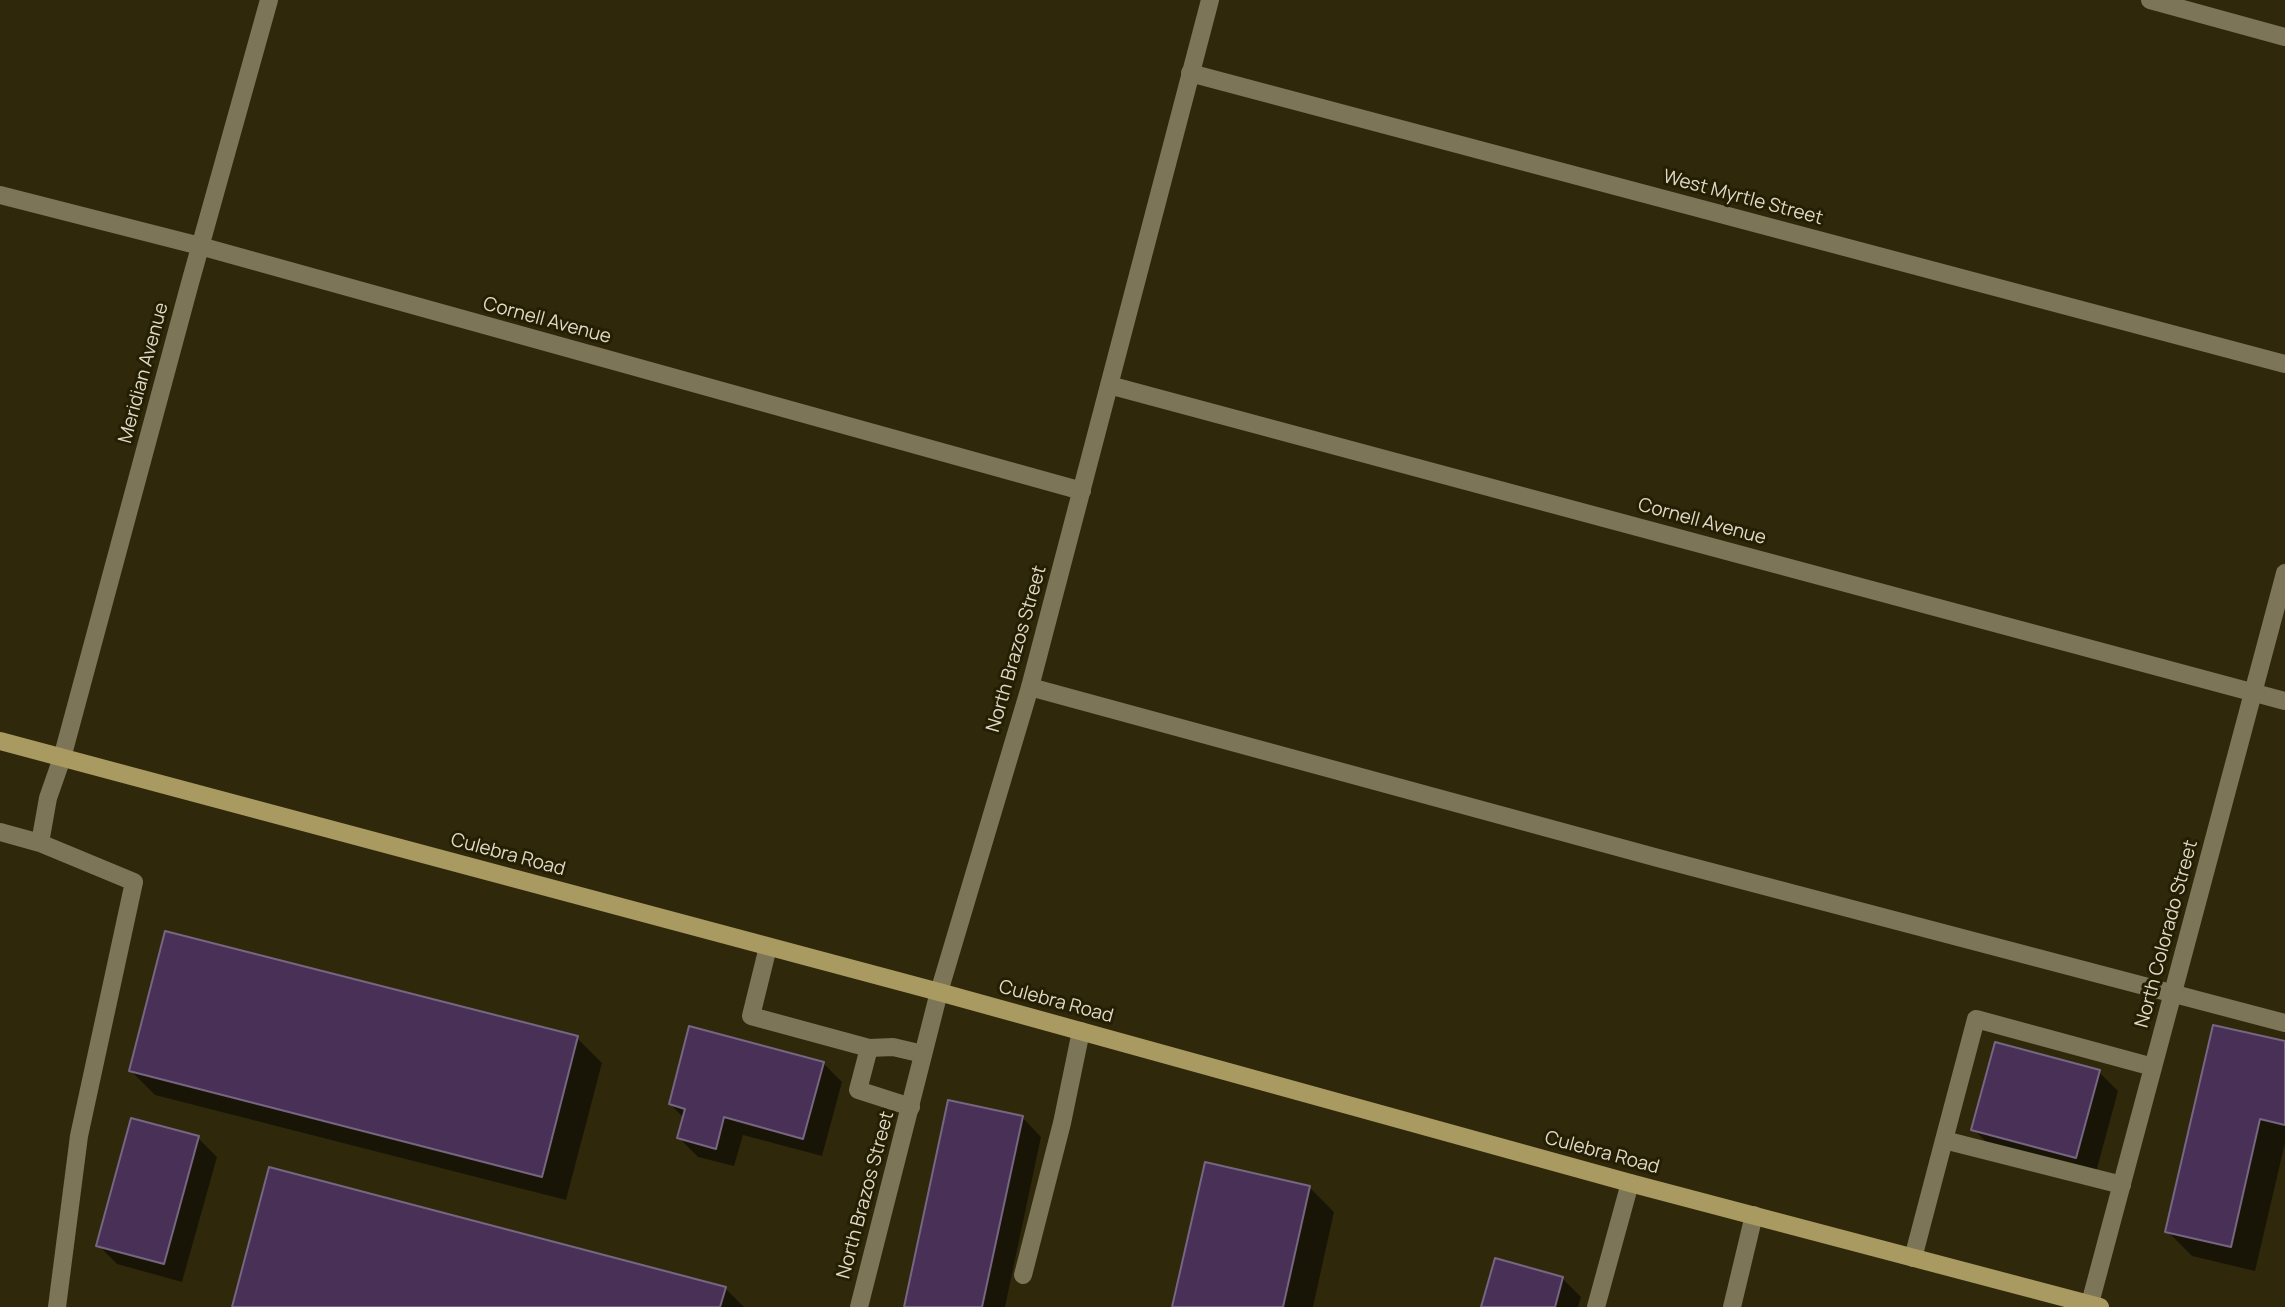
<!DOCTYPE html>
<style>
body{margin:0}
canvas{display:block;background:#2f280b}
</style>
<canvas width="2285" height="1307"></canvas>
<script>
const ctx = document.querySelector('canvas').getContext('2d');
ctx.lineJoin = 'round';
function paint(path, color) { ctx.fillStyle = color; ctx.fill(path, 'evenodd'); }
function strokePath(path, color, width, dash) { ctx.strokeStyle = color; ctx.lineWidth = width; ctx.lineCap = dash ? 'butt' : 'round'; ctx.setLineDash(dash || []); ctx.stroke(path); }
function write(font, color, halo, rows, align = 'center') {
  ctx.font = font + ' Manrope,sans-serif'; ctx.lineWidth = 6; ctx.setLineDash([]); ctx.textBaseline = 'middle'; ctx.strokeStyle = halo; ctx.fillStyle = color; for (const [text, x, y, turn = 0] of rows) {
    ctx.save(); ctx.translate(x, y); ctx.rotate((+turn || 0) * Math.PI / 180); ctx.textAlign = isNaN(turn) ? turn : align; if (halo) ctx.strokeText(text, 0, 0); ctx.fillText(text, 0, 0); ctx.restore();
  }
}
paint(new Path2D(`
 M577,1038L602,1063L566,1200L155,1095L131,1071Z
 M2285,1043V1143L2255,1271L2192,1256L2167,1231Z
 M823,1063L842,1082L822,1156L743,1135L734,1166L698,1157L679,1138L684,1118L670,1104Z
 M2099,1072L2118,1091L2095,1176L1992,1148L1973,1129Z
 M1023,1118L1041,1137L1005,1307H905Z
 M198,1138L217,1157L182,1282L117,1264L98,1245Z
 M1310,1188L1334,1212L1313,1307H1174Z
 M1562,1278L1581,1297L1578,1307H1483Z
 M725,1288L744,1307H234Z`), '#0007');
const building = new Path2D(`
 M165,931L578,1036L542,1177L129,1071Z
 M2213,1025L2285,1041V1125L2260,1119L2231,1247L2165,1232Z
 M689,1026L824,1062L803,1139L724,1117L716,1149L677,1138L685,1109L669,1104Z
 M1995,1042L2100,1070L2076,1158L1971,1130Z
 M948,1100L1023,1116L982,1307H904Z
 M131,1118L199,1136L164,1264L96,1246Z
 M1205,1162L1310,1186L1283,1307H1172Z
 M269,1167L726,1287L720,1307H232Z
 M1495,1258L1563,1277L1555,1307H1481Z`);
paint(building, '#483057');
strokePath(building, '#766681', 2);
strokePath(new Path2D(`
 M1190,73L2285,364
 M1030,687L1658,858L2285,1023
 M0,832L40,843L48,798L62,758
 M40,843L134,882L79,1136L57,1307
 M768,947L751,1016L869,1048L858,1090L911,1107
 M869,1048L893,1047L923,1054
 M1944,1140L1976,1019L2153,1067
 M1913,1258L1944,1140L2122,1185
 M1023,1275L1062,1123L1081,1031
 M1596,1307L1630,1183
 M1732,1307L1754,1215`), '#7d7557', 18);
strokePath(new Path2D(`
 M2150,0L2285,37
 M0,195L200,246L1082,491
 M1109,385L2285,701
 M62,758L190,283L269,0
 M859,1307L939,992L1030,687L1210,0`), '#7d7557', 18);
strokePath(new Path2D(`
 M2089,1307L2285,573`), '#7d7557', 18);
strokePath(new Path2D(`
 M0,741L939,992L1630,1183L2100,1307`), '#a89a61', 18);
write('19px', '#dedac9', '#261e02', [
 ["West Myrtle Street",1743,198,15],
 ["Cornell Avenue",547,321,15],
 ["Meridian Avenue",144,373,-75],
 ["Cornell Avenue",1702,522,15],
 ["North Brazos Street",1017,649,-74],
 ["Culebra Road",508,855,15],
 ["North Colorado Street",2167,934,-75],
 ["Culebra Road",1056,1002,15],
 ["Culebra Road",1602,1153,15],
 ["North Brazos Street",866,1195,-75]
]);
</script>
